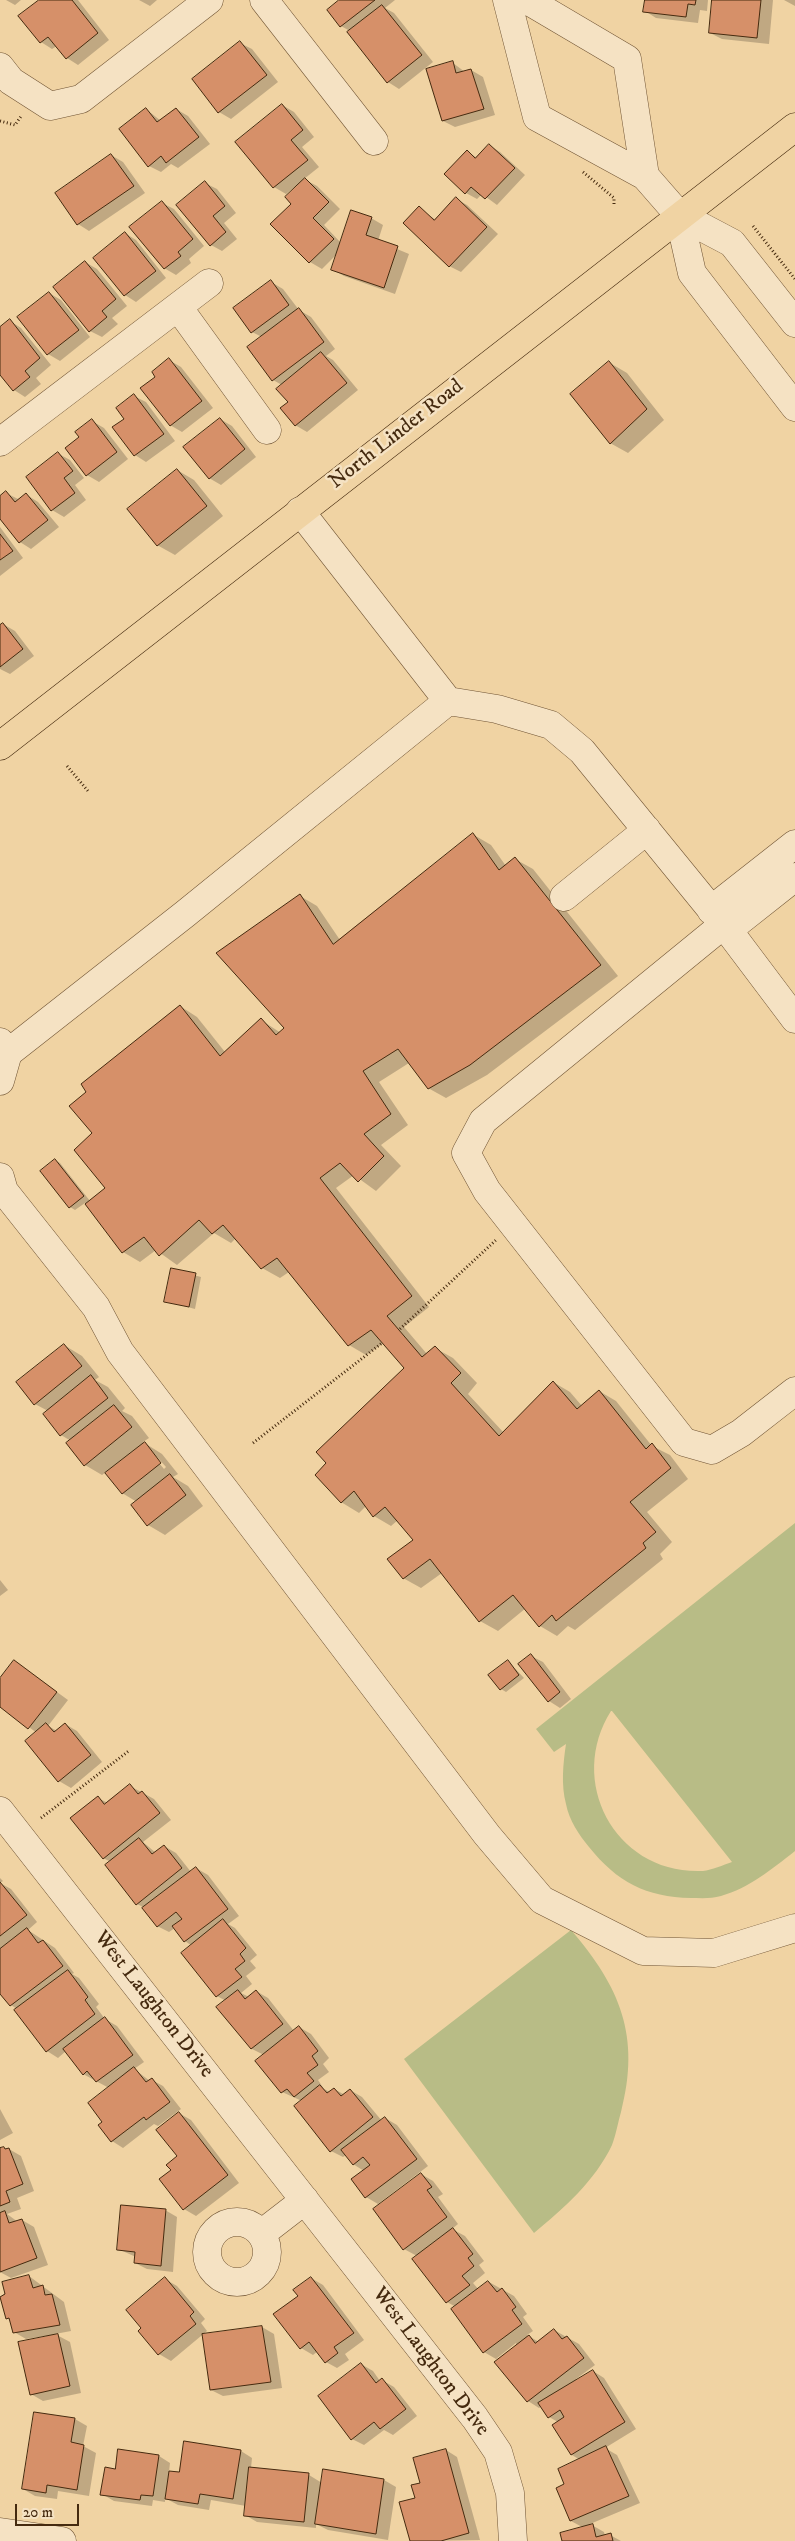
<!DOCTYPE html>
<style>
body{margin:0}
#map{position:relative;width:795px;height:2541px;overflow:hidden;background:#f0d3a3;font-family:"IM FELL DW Pica",serif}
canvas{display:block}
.scale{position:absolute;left:15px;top:2504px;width:64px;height:22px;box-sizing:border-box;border:2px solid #452a0f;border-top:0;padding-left:6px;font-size:15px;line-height:18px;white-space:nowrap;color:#452a0f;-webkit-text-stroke:4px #f5e2c3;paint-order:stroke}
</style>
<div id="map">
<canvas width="795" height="2541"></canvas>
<div class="scale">20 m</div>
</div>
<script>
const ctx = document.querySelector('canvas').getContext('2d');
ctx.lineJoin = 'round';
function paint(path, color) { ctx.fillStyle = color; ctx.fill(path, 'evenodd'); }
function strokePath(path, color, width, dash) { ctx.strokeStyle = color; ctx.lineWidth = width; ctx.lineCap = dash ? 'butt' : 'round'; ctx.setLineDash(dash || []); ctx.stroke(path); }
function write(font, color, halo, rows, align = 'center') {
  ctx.font = font + ' "IM FELL DW Pica",serif'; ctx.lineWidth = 5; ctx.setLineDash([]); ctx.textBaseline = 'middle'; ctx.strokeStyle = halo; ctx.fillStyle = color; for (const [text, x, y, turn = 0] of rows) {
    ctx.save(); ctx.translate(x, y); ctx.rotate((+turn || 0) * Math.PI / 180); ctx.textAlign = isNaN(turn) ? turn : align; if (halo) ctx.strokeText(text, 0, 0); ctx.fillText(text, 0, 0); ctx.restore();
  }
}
paint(new Path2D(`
 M795,1523V1851C772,1869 749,1888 721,1896C711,1899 700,1898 691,1898C646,1897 617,1882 589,1847C579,1835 569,1820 566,1804C561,1785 563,1764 566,1744L554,1752L536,1729ZM611,1711H612L732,1862C723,1865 712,1870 703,1871C616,1875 566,1782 611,1711Z
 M571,1930C620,1987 641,2036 621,2112C618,2122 616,2135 612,2145C595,2181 564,2208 534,2233L404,2059Z`), '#b8bc86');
paint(new Path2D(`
 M6,0H21L15,5Z
 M41,0H78L109,40L78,65L67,58L57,46L52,49L41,42Z
 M139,0H157L150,6Z
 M341,0H395L385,8L394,13L433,62L399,89L388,82L350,31L341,26Z
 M646,0H708L707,11L700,10L698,23L656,18L645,11Z
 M713,0H773L769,44L722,39L710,33Z
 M784,0H795V6Z
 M240,43L252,49L278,82L231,119L219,112Z
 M453,63L465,72L471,70L483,77L495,115L455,127L443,121Z
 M282,105L294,112L314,137L302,147L319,167L304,179L317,186L340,209L324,225L341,243L371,218L383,225L378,241L409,254L395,294L344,276L332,269L338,253L322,269L310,262L272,224L293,204L298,186L297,185L286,194L274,187Z
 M146,109L161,121L176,109L188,116L210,144L178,168L171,164L161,172L149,166Z
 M489,145L500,152L525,175L497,205L482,194L477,199L466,193L467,151L477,158Z
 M111,155L123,162L145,193L89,231L78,224Z
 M205,183L217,189L236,213L224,223L237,239L222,251L211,245Z
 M456,199L467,205L498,234L461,272L449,266L419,208L436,220Z
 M162,203L174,209L204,246L189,259L191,263L176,275L164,268Z
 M125,233L136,240L166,278L136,302L125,295Z
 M85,262L97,269L127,306L112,318L118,324L102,337L90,331Z
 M271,282L283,289L299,310L311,317L335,349L326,356L333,360L358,390L307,432L295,425L282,385L273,380L262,337L252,332Z
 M49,293L61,300L90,337L60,361L48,354L19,318Z
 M10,321L21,328L51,365L36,378L41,384L25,397L14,390L0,373V329Z
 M169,360L181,367L213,408L182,432L170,425L157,377Z
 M610,363L627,373L664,420L628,453L610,443Z
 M134,396L146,402L175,441L146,462L135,455L125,419Z
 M220,419L232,426L256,457L221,485L209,478Z
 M92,421L104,428L128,459L99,482L87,475L81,438Z
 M59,454L70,460L84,478L75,485L86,500L64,517L52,510Z
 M177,470L194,480L223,516L175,555L157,545Z
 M6,493L18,499L27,495L38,502L59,527L31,549L20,542L0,517V498Z
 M0,527L23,558L0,576Z
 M3,624L15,631L34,656L10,674L0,669V627Z
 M474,835L491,845L506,866L515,859L533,869L618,976L487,1075L446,1098L428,1088L409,1063L379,1082L408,1125L381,1145L401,1166L376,1191L354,1175L336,1188L429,1307L404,1327L427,1354L435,1348L453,1358L477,1383L468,1394L504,1433L553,1382L570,1392L582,1406L599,1391L616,1401L652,1446L670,1455L688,1479L647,1512L672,1542L660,1554L663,1559L575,1630L568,1626L557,1636L540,1626L526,1608L498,1631L480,1621L442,1573L421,1588L403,1578L415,1540L398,1520L391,1526L374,1516L366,1506L359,1513L341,1502L406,1368L384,1343L366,1355L349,1345L289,1272L280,1278L262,1268L236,1238L231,1243L214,1233L177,1265L156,1250L140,1262L123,1252L85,1203L75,1210L70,1207L55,1160L60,1163L90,1201L107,1188L94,1133L180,1006L197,1017L225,1052L261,1020L281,1033L286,1029L300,896L317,906L340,940Z
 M172,1269L201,1277L195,1309L165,1301Z
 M64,1345L82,1356L99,1377L95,1380L108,1387L125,1408L122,1411L132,1416L149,1438L143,1442L162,1454L178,1474L173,1477L188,1486L203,1506L165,1535L148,1525L137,1502L122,1493L106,1472L102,1475L85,1465L71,1441L61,1435L44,1414L48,1411L35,1404ZM154,1457H157L166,1467L164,1469Z
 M0,1580L8,1590L0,1596Z
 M531,1656L543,1662L571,1699L560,1708L549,1701Z
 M14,1661L68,1700L48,1726L57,1731L65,1724L77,1731L102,1762L71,1788L59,1781L37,1733L0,1706V1680Z
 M508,1661L524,1678L506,1692L501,1689Z
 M130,1786L154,1799L171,1820L143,1842L156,1853L164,1846L176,1853L191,1872L196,1868L208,1875L239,1916L228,1924L235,1928L257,1955L250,1961L256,1968L246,1976L252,1984L241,1993L249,1997L256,1991L268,1998L294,2031L299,2027L311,2034L329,2058L323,2064L329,2072L318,2080L324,2089L330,2092L334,2089L345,2095L350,2090L362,2097L382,2121L385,2118L397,2125L428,2166L378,2204L366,2197L364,2171L353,2164L346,2155L343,2157L331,2151L302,2101L282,2092L264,2055L252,2049L218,2007L226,2001L217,1996L183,1953L192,1946L185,1941L175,1928L169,1932L157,1926L143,1907L137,1904L111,1862L103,1858L98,1798L108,1803Z
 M0,1878L3,1881L0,1883L11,1889L37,1922L28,1930L55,1948L74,1973L72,1974L79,1978L99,2004L96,2007L105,2019L117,2026L144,2062L134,2069L150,2081L152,2080L163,2086L181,2109L177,2112L191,2120L239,2183L196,2216L184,2209L161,2180L172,2171L179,2156L177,2112L158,2126L154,2124L123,2148L112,2141L104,2123L109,2088L83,2074L66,2051L58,2058L47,2051L17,2009L11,2005L0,1991Z
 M0,2109L13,2133L0,2140Z
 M0,2149H9L21,2156L34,2191L17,2198L21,2209L7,2214L18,2222L22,2220L34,2227L48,2265L11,2278L0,2272Z
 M421,2174L433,2181L443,2194L438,2197L458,2224L452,2229L465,2236L484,2261L479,2265L485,2273L473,2283L479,2290L489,2282L514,2296L527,2314L523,2317L533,2331L527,2335L539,2342L554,2330L579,2344L595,2365L576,2379L577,2381L593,2371L604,2378L636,2429L605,2448L617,2455L640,2503L590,2524L604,2532L605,2536L610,2535L621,2541H563L584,2528L571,2521L558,2489L566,2485L580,2460L572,2455L558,2422L549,2417L542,2406L539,2408L528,2401L516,2343L496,2359L484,2352L456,2307L447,2302L417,2256L404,2249Z
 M165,2210L177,2217L173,2272L147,2269L135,2263L136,2257L118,2249Z
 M29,2276L64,2302L71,2331L55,2334L70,2342L81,2393L43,2401L31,2394L46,2336L26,2339L14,2332L11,2321L7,2318L1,2296Z
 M311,2278L323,2285L364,2340L345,2354L349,2360L337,2368L326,2362L318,2351L313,2355L301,2348L299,2296Z
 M165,2279L177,2286L205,2319L201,2323L207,2331L171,2361L159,2354L143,2328Z
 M262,2327L274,2334L282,2388L223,2396L211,2390L203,2335Z
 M361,2364L373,2371L380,2381L382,2380L394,2387L417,2416L393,2435L384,2430L364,2445L352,2439Z
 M35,2413L75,2419L87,2426L83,2446L96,2453L89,2496L58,2491L57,2499L35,2496L23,2489Z
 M446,2450L457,2457L480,2540L411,2541L416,2499L421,2484Z
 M241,2451L252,2458L251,2468L309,2475L322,2483L324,2471L384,2480L396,2487L388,2540L328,2530L316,2524V2528L257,2522L245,2515L246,2506L211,2500L209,2510L178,2505L165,2498V2502L153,2500L152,2506L114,2501L102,2494L116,2470L159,2456L170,2463L169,2472L180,2473Z`), '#0003');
const building = new Path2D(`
 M39,0H72L98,33L66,59L48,37L40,43L18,16Z
 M339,0H375L340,27L327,10Z
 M645,0H696L695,5L688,4L686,17L643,12Z
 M712,0H761L757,38L709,33Z
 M382,5L422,55L387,83L347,32Z
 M240,41L267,75L218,113L192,79Z
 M453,61L456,73L471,69L484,109L442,121L426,69Z
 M282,104L303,130L291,140L308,160L273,188L235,142Z
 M146,108L157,122L176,108L199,137L166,163L161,156L148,167L119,129Z
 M489,144L515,168L485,199L471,187L465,194L444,174L467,150L475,158Z
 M111,154L134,186L77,225L55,193Z
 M305,178L329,202L313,218L334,239L309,263L270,224L291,204L285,197Z
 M205,181L225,206L213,216L226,232L210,246L176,205Z
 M456,197L487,227L449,267L403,223L419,206L434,220Z
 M162,201L193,239L178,252L181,256L164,269L129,227Z
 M351,210L372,217L366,235L398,246L384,288L331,270Z
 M125,232L156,271L124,296L93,258Z
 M85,261L116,299L102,311L107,317L89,332L53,287Z
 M271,280L289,305L251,333L233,308Z
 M49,292L79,330L47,355L17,317Z
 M299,308L324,342L272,381L247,347Z
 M10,319L40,358L25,371L30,377L13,391L0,375V327Z
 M321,352L347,383L295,426L280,408L288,402L276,389Z
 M169,358L202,401L170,426L140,388L155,377L152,372Z
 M609,361L647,409L610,444L570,394Z
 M134,394L164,434L134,456L112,427L124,419L116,408Z
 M220,418L245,449L209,479L183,447Z
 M92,419L117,452L86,476L65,448L79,437L75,432Z
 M58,452L73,471L64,478L75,493L51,511L26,477Z
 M177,469L207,506L157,546L127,509Z
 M6,491L15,502L26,493L48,520L19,543L0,519V496Z
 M0,534L13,551L0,560Z
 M3,623L23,649L0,667V625Z
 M473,833L499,870L515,857L601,965L470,1065L428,1089L398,1049L363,1071L391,1114L364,1134L384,1156L358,1182L340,1163L320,1178L412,1296L387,1316L422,1357L435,1346L461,1373L451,1383L499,1436L553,1381L577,1409L599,1390L646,1449L652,1443L671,1468L630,1502L656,1532L643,1543L646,1548L556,1621L552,1615L539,1627L513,1595L479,1622L430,1559L403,1579L387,1559L413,1540L385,1507L373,1517L354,1491L341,1503L315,1475L326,1463L316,1452L404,1368L371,1330L348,1346L277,1258L261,1269L223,1225L212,1234L199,1220L159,1256L144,1237L122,1253L85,1204L105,1188L74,1150L92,1133L69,1106L86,1092L81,1084L180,1005L220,1056L261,1018L276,1035L284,1028L216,953L300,894L333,944Z
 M55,1159L84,1196L69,1208L40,1171Z
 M171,1268L196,1273L189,1307L164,1302Z
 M64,1344L82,1366L34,1405L16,1382Z
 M91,1375L108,1398L60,1436L43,1414Z
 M114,1405L132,1427L84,1466L66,1443Z
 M145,1442L161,1463L122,1494L105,1473Z
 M170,1474L186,1495L147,1526L131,1505Z
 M531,1654L560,1692L548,1702L518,1664Z
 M14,1660L57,1692L28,1729L0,1707V1678Z
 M508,1660L519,1675L500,1690L488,1675Z
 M46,1723L54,1732L65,1723L91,1755L58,1782L25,1741Z
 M130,1784L138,1794L142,1791L160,1813L103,1859L70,1818L98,1796L104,1804Z
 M139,1838L152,1854L164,1845L182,1868L136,1905L105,1865Z
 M196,1867L228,1909L184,1942L172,1926L182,1919L176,1912L157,1927L142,1908Z
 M0,1882L27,1915L0,1936Z
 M223,1919L246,1948L240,1954L245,1961L235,1969L242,1977L216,1997L181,1953Z
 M27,1928L38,1943L43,1940L63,1966L10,2006L0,1994V1949Z
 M68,1970L88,1997L85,2000L95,2014L46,2052L14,2010Z
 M238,1990L245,1999L256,1990L283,2024L251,2049L216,2007Z
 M105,2017L133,2055L96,2082L87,2071L83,2075L63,2049Z
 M299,2026L318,2051L312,2056L318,2065L307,2073L314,2081L294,2097L287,2089L281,2093L255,2061Z
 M134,2067L146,2082L152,2078L170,2102L146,2120L144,2117L111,2142L98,2125L102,2122L88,2103Z
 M320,2085L327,2093L334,2088L341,2096L350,2089L373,2117L330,2152L294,2106Z
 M179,2112L228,2175L183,2210L159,2179L171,2170L166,2165L177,2156L156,2130Z
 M385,2117L417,2159L365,2198L351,2179L370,2165L363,2157L353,2165L341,2150Z
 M4,2147L5,2149L9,2148L23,2184L6,2191L10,2202L0,2206V2148Z
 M421,2173L432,2187L427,2190L447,2217L403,2250L373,2209Z
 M121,2205L166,2209L161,2266L134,2263L135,2252L117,2250Z
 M5,2211L9,2223L22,2219L37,2258L0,2272V2213Z
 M453,2228L473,2254L468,2258L474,2266L462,2276L470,2285L446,2303L412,2259Z
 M29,2275L33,2288L43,2285L45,2295L52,2294L60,2325L13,2333L9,2318L6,2319L0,2297L5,2294L2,2282Z
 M165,2277L194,2312L190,2316L196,2324L158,2355L138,2331L141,2328L126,2310Z
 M311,2277L354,2333L334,2347L338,2353L325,2363L309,2342L300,2349L273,2314L298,2296L293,2290Z
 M488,2281L497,2292L502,2288L516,2307L512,2310L522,2324L483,2353L451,2309Z
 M262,2326L271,2382L210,2390L202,2334Z
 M554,2329L562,2339L567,2336L584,2358L527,2402L494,2362L529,2335L535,2343Z
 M58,2334L70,2386L30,2395L18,2342Z
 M361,2363L376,2383L382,2378L406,2409L380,2429L374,2422L351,2440L318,2396Z
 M593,2370L625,2422L571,2455L552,2425L564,2417L560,2410L548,2418L538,2403Z
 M34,2412L75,2418L71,2442L84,2445L77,2490L47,2485L46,2493L22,2489Z
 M184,2441L241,2450L233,2499L200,2494L198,2504L165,2499L169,2471L179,2472Z
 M606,2446L629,2496L570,2521L556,2488L564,2484L558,2469Z
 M118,2449L159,2455L153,2496L141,2495L140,2500L100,2495L105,2467L115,2469Z
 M446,2449L469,2533L441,2541H410L399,2502L415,2498L411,2485L420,2483L413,2458Z
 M249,2467L309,2473L304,2522L244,2516Z
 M323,2469L384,2479L376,2534L315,2524Z
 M593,2524L596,2537L611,2533L613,2541H562L560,2533Z`);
paint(building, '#d69069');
strokePath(building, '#452a0f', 1);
const minor = new Path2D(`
 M264,0L374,141
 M507,0L537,117L645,176L679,215L732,243L795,323
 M527,0L627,59L645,176
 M0,67L11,81L50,106L81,99L209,0
 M679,215L692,273L795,407
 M178,307L267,430
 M0,442L209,283
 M300,511L448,701
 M564,897L647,830
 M711,910L795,844
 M723,925L483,1121L466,1153L487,1191L684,1442L712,1450L741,1433L795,1391
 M728,930L795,877
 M0,1042L8,1053L0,1081
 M8,1053L185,914L448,701L497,709L551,725L582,751L728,930L795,1019
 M0,1177L4,1191L96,1307L120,1352L487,1835L542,1900L643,1951L714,1953L795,1928
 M0,1811L475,2418L498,2452L510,2493L513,2541
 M207 2252a30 30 0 1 1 60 0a30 30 0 1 1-60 0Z
 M261,2234L305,2200
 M0,2532L62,2541`);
const major = new Path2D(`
 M0,746L795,127`);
strokePath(minor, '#705434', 29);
strokePath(major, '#452a0f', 29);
strokePath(new Path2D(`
 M0,121L15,125L22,115
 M583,172L614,198V205
 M753,226L795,279
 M67,766L88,791
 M400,1329L496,1240
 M253,1443L382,1343
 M41,1818L130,1750`), '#452a0f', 3, [1, 2.5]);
strokePath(minor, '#f5e2c3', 28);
strokePath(major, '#f0d3a3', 28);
write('21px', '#452a0f', '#f5e2c3', [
 ["North Linder Road",397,435,-38],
 ["West Laughton Drive",153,2005,52],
 ["West Laughton Drive",430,2362,53]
]);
</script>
